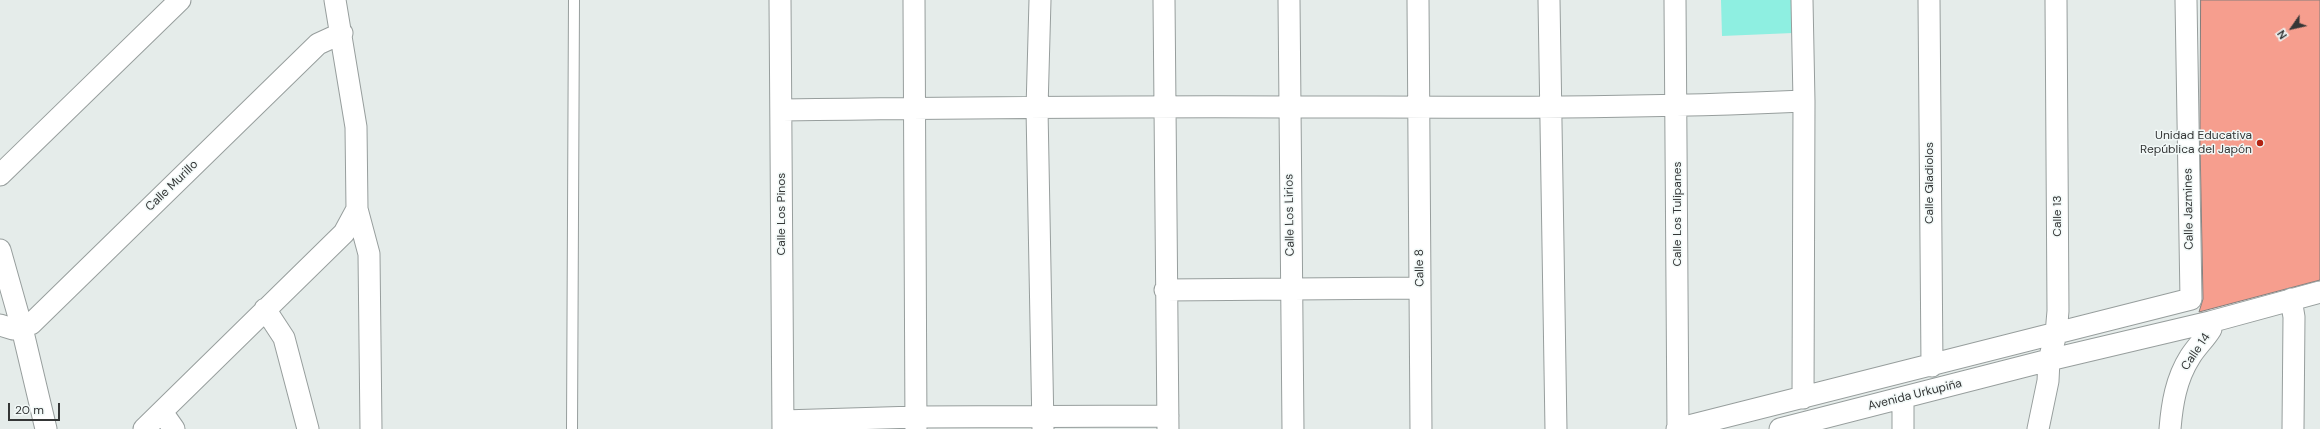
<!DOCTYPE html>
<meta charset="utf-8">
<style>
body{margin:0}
#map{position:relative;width:2320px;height:429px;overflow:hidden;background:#e5ecea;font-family:"DM Sans",sans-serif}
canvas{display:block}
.north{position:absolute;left:2272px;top:8px;width:40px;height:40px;-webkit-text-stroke:3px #f2f9f8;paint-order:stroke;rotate:236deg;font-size:11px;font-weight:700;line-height:16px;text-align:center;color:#343636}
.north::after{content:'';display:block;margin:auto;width:14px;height:18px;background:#343636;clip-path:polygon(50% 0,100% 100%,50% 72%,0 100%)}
.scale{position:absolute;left:8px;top:403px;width:52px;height:18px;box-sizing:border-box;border:2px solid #343636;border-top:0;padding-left:5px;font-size:12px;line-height:14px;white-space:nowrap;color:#343636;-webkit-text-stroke:3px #f2f9f8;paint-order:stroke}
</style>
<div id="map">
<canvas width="2320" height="429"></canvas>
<div class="north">N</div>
<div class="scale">20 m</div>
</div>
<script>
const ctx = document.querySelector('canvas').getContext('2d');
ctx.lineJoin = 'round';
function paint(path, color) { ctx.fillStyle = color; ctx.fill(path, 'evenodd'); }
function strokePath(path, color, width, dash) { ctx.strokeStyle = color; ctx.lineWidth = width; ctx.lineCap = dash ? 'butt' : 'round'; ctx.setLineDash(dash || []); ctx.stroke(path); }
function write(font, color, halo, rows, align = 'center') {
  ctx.font = font + ' "DM Sans",sans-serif'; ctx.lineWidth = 3; ctx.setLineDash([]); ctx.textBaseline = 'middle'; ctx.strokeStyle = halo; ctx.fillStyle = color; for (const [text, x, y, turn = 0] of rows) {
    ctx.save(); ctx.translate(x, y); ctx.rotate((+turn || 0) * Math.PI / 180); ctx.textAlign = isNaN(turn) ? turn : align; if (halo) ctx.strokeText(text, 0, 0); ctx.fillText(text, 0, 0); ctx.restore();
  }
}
paint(new Path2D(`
 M1721,0H1792L1793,33L1722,36Z`), '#8eefe1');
const building = new Path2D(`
 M2201,0H2320V280L2199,312L2203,299L2200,143Z`);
paint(building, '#f69e8e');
strokePath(building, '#837d7b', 1);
const lane = new Path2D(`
 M572,429L574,0`);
const street = new Path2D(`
 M780,0L783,429
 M914,0L916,429
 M1040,0L1037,109L1043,429
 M1164,0L1168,429
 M1289,0L1293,429
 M1418,0L1421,429
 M1549,0L1556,429
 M1675,0L1678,429
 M1802,0L1804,101L1803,398
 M1929,0L1932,366
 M781,110C951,108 1120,106 1290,107C1462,107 1633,109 1804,101
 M0,175L180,0
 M357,209L369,254L371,429
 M0,250L22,328L46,429
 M1165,290L1420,288
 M2291,299L2294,317L2293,429
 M265,309L284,338L308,429
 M0,325L13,329L31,324L318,44L342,33
 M1903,399V429
 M162,412L174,429
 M783,421L916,417L1168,416
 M144,429L344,233L357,209L356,127L335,0
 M1677,429L2191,299L2186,0
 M1780,429L2049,360L2210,322L2320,292
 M2038,429L2048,381L2049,360L2056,334L2058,311L2056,0
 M2170,429C2172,404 2176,379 2190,357C2196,347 2205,339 2211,329L2210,322`);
strokePath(lane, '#979e9d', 12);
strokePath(street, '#979e9d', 23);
strokePath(lane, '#fff', 10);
strokePath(street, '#fff', 21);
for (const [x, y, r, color] of [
 [2260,143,4,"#b12312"]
]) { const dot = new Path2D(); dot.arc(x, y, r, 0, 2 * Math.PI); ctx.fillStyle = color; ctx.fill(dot); strokePath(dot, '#f2f9f8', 1.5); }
write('12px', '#343636', '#f2f9f8', [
 ["Unidad Educativa",2252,136],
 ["República del Japón",2252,150]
], 'right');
write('12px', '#343636', '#f2f9f8', [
 ["Calle Gladiolos",1930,183,-90],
 ["Calle Murillo",172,186,-44],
 ["Calle Jazmines",2189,209,-91],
 ["Calle Los Pinos",782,214,-90],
 ["Calle Los Tulipanes",1678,214,-90],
 ["Calle Los Lirios",1290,215,-91],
 ["Calle 13",2058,216,-90],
 ["Calle 8",1420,268,-91],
 ["Calle 14",2196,352,-56],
 ["Avenida Urkupiña",1915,395,-14]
]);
</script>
